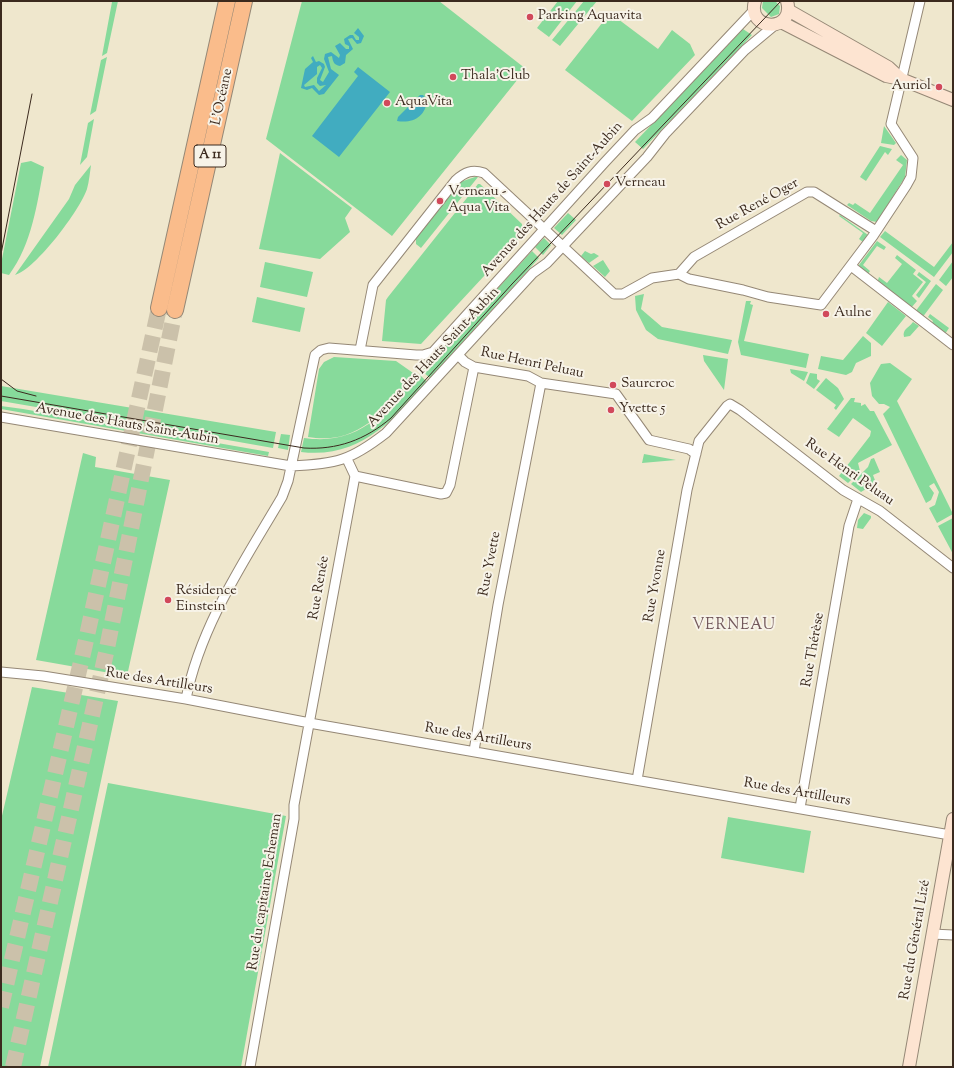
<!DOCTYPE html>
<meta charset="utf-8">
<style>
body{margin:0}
#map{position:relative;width:954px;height:1068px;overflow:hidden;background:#efe7cd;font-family:"Sorts Mill Goudy",serif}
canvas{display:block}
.frame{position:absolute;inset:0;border:2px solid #3b2a1e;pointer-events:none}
</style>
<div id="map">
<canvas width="954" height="1068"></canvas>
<div class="frame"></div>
</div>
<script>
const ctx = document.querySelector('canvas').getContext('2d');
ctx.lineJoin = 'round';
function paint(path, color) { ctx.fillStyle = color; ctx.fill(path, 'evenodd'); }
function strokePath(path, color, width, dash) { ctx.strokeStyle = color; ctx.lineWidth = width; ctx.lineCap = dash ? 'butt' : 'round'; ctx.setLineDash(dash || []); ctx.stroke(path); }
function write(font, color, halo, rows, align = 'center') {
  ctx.font = font + ' "Sorts Mill Goudy",serif'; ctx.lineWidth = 4; ctx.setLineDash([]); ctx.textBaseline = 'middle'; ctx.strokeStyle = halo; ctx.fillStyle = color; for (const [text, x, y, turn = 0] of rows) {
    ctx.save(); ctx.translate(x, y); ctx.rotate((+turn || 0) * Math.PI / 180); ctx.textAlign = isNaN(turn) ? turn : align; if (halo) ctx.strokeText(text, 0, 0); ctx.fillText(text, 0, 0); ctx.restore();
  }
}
paint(new Path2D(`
 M118,1L107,53L102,56L112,2Z
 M302,1H439L526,69L392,236L266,139Z
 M558,1H577L549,37L537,28Z
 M584,1H597L560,46L552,40Z
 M763,1H775L780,6L779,14L771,17L762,8Z
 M610,13L658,49L672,30L690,44L695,55L632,121L565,70Z
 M743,29L752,35L643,149L635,142Z
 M107,57L96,111L90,115L101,60Z
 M94,119L87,157L80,165L88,123Z
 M884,126L896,143L894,145L881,143Z
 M880,146L892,149L888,155L885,152L866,181L860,177Z
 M280,153L352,208L345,218L350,232L320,259L259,249Z
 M901,155L907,160L905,177L877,222L871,221L847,205L849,203L853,205L855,203L870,213L903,165L896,160Z
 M31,161L44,167C37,204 32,244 9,275L1,273V264L21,163Z
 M91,165C90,172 89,182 87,189C80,210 36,269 15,275L69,199L75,185Z
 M475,177H478L421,248L416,244V238L460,182Z
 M478,184H480L522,224L523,234L421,344L382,341L386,300L388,297Z
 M568,213L576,220L562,235L554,228Z
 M840,215L868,235L863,242L859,239L863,233L839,216Z
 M885,231L934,267L953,242V252L934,277L880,237Z
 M544,238L551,245L543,255L535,247Z
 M877,241L886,247L884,250L877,246L863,265L870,271L868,274L859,267V265Z
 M532,251L539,258L430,378L422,371Z
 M585,251L591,254L594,253L599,256L589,263L581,256Z
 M897,255L916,270L913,274L923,282L912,296L917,301L911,308L877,283L879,277L887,283L902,264L895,258Z
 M603,260L610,271L605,277L593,266Z
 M953,261V277L946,286L939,280Z
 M265,262L313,272L307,297L260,287Z
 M919,272L931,281L919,298L916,295L926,282L917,275Z
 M936,284L943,290L922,318L915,312Z
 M644,294L641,309L662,327L732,340L728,354L658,339L646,330L636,310L635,296Z
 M257,297L305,308L300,332L252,322Z
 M746,301H751L750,304L753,305L744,341L809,354L806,368L741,355L738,342Z
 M888,302L906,316L882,346L866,333Z
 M930,314L949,328L945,334L931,324L933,321L928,317Z
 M913,322L919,326L910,336L904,337C902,329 909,328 913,322Z
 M863,336L871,343V356L856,363L852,372L846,375L818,369L821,356L843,360Z
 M703,355L728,359L724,390L704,361Z
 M334,357L396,361L416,375C386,409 359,446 308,437L319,369L324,362Z
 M890,363L912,379L897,401L953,514L937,523L929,508L935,505L939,492L934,483L929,486L934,493L931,500L926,503L883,414L890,407L884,404H879L872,396L870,383L881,364Z
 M790,369L808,372L804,381L791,373Z
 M810,373L817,374V379L820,381L814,389L806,383Z
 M419,374L427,382C392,421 360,459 301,452L304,438C360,446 385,412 419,374Z
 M826,378L838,388L844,399L836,410L834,408L836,405L816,390Z
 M1,386L276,432L273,448L74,413L72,411L71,413L1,401Z
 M851,398H855L854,402L861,403V406L865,404L870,411H874L892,445L858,463L860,471L848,483L839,476L870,436L871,431L853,418L839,437L827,429Z
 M1,406L23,409L269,452L268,456L1,409Z
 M281,434L290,435L288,450L278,448Z
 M83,453L96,457L95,467L170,480L127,676L36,660Z
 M644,454L676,460L642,463Z
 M874,458L880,472L873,475L876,483L861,492L851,484L868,467L871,459Z
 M864,513L871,516V518L863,529L857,528L858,520Z
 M953,518V554L938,526Z
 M32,687L118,701L40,1067H1V820Z
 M108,783L286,816L241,1067H48Z
 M728,817L811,831L804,873L721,858Z`), '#87da9b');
paint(new Path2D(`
 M358,28L364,36L361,43L357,44L352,38L348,39L353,49L346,55L345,63L340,66C334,65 333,62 332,56L328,57L331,69L339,75L324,94L319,95L312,88L307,90L301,88L305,69L313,62L311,58L313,56L316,62L319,61L324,64L325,67L320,80L323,82L329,72L324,59L325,54L331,52L339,58L340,55L335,46L340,43L346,49H349V46L345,44L344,39L350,35H353L356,40H359V37L354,33ZM320,65L322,68L317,78V83L320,86L326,85L319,91L314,85L305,87L304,85L317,74V67Z
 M358,67L390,92L339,157L312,136L358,76L354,72Z
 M420,95H423L427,100C426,116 413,124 397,121L398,117Z`), '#41acc0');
strokePath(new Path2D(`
 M1,1007L84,649L159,308
 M13,1067L106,653L175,310`), '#cbc1aa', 16, [16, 8]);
const minor = new Path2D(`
 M851,266L953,345
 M679,274L694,257L807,192H814L876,231
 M360,350L373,285L456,180C465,172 472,169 484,173L614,294H623L652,278L679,274L689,279L743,290L768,297L821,305L873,236L906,186L911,177L913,158L891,124L920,1
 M458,355L465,362L474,367L528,376L541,383L616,394L649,440L689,449L696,454
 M1,417L291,466C336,464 350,461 386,433L533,273L547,263L647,157L665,134L745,50L775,25
 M355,476L441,494L446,493L450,485L474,367
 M1,672L43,676L186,699L315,724L950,835
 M186,699C200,626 245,560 282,497L288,481L315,355L321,350L329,348L416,355H423L433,352L605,162L635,130L652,118L754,10
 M474,751L498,605L541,383
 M637,780L687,490L699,441L727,406L730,404L740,410L843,490L880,511L953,568
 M800,808L849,526L858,499
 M932,934L953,935
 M250,1067L294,819V805L355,476L347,459`);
const secondary = new Path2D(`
 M755,1C746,32 796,33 787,1
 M788,10L888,67L901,79
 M781,22L886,76L901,79L953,100
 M909,1067L953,819`);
const motorway = new Path2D(`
 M159,308L227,1
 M175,310L244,1`);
strokePath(minor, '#958876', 11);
strokePath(secondary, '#958876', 14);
strokePath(motorway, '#958876', 18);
strokePath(minor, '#fff', 9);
strokePath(secondary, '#fde4d1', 12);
strokePath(motorway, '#fabc8b', 16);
strokePath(new Path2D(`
 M1,254L32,94
 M463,328L497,291
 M1,379L17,391L36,396
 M1,396L304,448C337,450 365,440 391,418L512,284L781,1`), '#3b2a1e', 1);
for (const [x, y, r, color] of [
 [530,17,4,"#d1495b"],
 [453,77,4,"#d1495b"],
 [939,87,4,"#d1495b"],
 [387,103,4,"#d1495b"],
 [607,184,4,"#d1495b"],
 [440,201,4,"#d1495b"],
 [826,314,4,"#d1495b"],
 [613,385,4,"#d1495b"],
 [611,410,4,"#d1495b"],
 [168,600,4,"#d1495b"]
]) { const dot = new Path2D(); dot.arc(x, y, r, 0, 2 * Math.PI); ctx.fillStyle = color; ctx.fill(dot); strokePath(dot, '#f7f3e8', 1.5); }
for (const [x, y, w] of [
 [210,156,32]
]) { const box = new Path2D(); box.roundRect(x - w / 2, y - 11, w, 22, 3); ctx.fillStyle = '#f7f3e8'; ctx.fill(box); strokePath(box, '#3b2a1e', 1); }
write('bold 13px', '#3b2a1e', null, [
 ["A 11",210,156]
]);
write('14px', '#3b2a1e', '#f7f3e8', [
 ["Parking Aquavita",538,17],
 ["Thala'Club",461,77],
 ["Auriol",931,87,"right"],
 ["AquaVita",395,103],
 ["Verneau",615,184],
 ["Verneau -",448,193],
 ["Aqua Vita",448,209],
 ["Aulne",834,314],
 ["Saurcroc",621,385],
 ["Yvette 5",619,410],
 ["Résidence",176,592],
 ["Einstein",176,608]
], 'left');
write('14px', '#3b2a1e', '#f7f3e8', [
 ["L’Océane",223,97,-78],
 ["Avenue des Hauts de Saint-Aubin",553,200,-48],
 ["Rue René Oger",758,205,-29],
 ["Avenue des Hauts Saint-Aubin",434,358,-47],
 ["Rue Henri Peluau",532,364,12],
 ["Avenue des Hauts Saint-Aubin",127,425,10],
 ["Rue Henri Peluau",849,473,35],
 ["Rue Yvette",491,564,-79],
 ["Rue Yvonne",656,586,-80],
 ["Rue Renée",320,588,-80],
 ["Rue Thérèse",814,650,-80],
 ["Rue des Artilleurs",159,682,9],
 ["Rue des Artilleurs",478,738,10],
 ["Rue des Artilleurs",797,793,10],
 ["Rue du capitaine Echeman",266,892,-81],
 ["Rue du Général Lizé",916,940,-80]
]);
ctx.letterSpacing = '1px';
write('15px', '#73585b', '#f7f3e8', [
 ["VERNEAU",734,626]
]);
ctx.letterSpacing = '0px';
</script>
